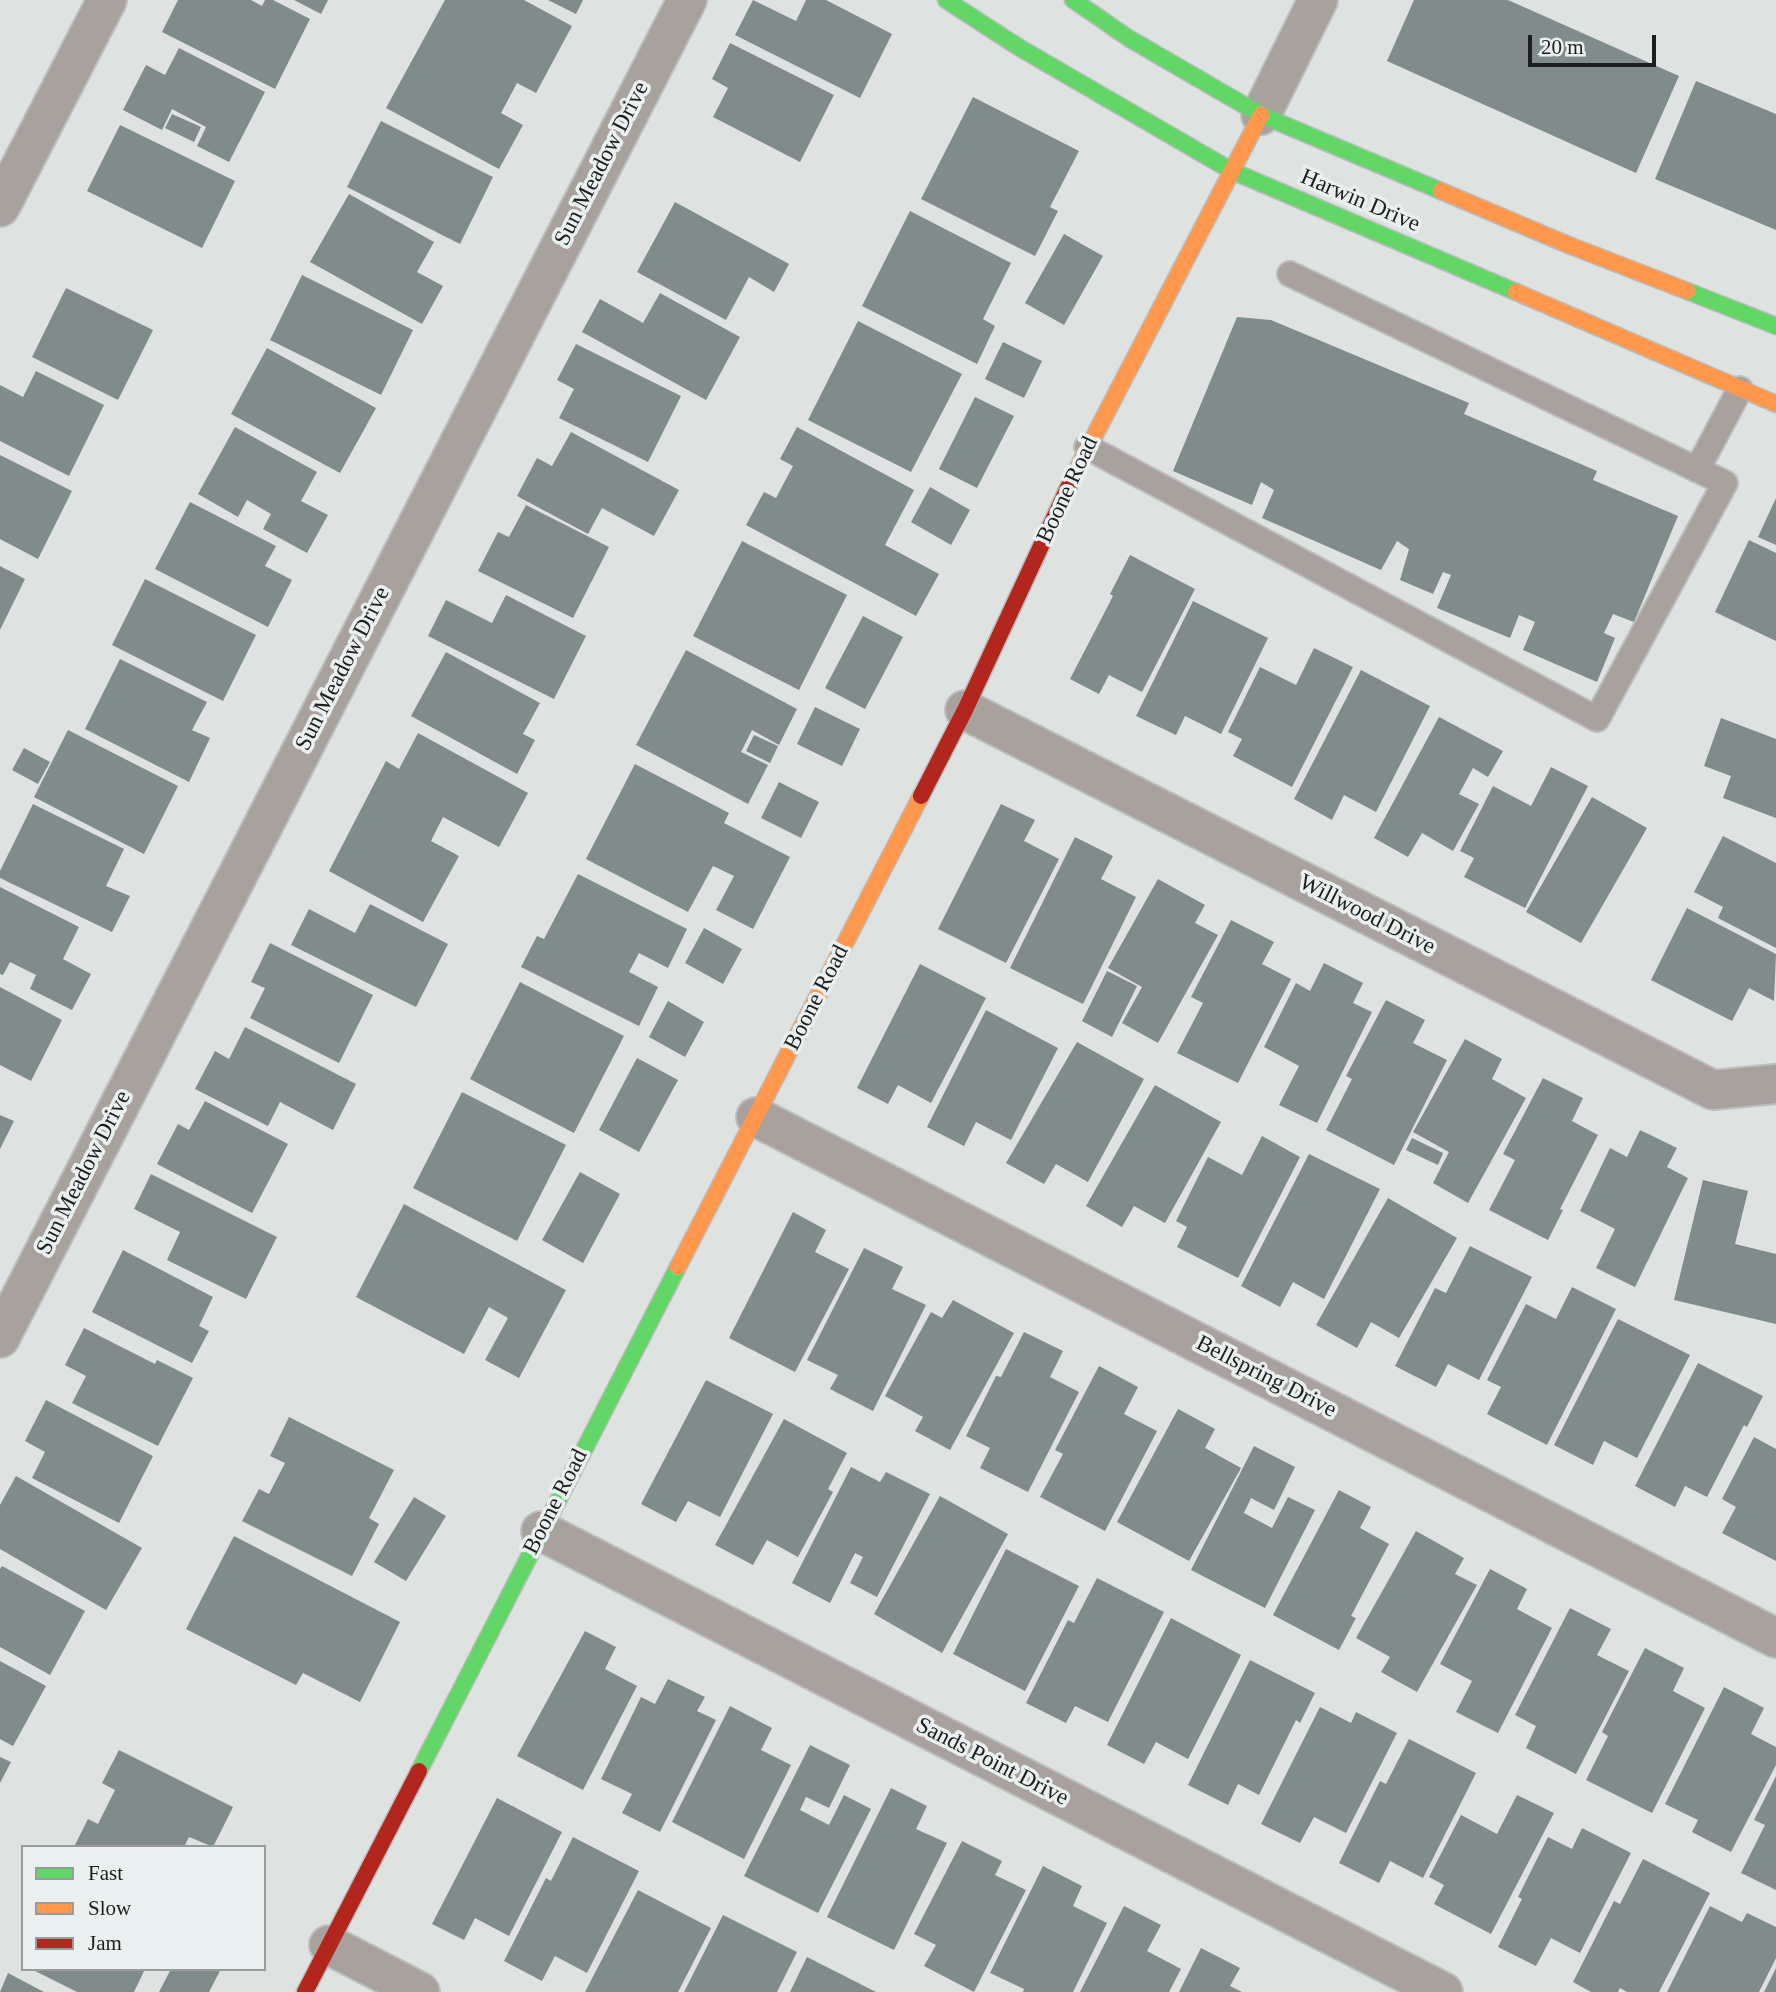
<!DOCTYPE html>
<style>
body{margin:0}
#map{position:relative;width:1776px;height:1992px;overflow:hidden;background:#dee2e1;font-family:"Times New Roman",serif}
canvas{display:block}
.legend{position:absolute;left:21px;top:1845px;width:245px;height:126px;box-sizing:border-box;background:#eaf0ef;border:2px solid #989c9b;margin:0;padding:9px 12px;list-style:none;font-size:21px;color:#1c1f1e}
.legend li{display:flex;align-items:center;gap:14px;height:35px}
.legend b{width:35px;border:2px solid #989c9b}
.scale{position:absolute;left:1528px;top:35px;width:128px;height:32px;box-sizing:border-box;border:4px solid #1c1f1e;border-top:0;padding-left:9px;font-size:21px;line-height:24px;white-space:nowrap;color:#1c1f1e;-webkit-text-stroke:5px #eaf0ef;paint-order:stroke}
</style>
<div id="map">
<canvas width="1776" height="1992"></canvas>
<ul class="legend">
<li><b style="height:9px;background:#63d668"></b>Fast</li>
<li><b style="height:9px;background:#ff974d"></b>Slow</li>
<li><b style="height:9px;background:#b3261e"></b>Jam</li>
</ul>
<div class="scale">20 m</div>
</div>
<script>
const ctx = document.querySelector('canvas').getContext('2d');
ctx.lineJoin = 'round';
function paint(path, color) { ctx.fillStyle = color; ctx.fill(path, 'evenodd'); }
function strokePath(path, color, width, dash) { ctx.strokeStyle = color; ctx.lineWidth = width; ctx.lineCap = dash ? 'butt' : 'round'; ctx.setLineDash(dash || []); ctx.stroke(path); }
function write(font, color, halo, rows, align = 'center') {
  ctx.font = font + ' "Times New Roman",serif'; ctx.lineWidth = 7; ctx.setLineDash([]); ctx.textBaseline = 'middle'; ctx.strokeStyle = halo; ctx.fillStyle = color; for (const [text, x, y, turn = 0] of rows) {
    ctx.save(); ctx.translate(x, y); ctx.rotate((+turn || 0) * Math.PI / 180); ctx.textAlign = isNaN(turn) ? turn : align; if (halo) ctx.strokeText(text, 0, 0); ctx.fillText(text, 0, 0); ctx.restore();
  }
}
paint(new Path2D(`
 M178,0H251L262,6L265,0H273L310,19L275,89L162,32Z
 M294,0H328L321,14Z
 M445,0H524L572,26L536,93L517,83L501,113L523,125L499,169L386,108Z
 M548,0H583L576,14Z
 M753,0L796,21L806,0H826L892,34L860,98L735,35Z
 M1414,0H1508L1679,76L1636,173L1387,61Z
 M730,43L834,95L800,162L713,117L728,88L712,79Z
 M179,48L265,92L229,162L197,146L206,127L172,109L162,130L123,110L146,65L165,75Z
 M1696,81L1776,114V230L1655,179Z
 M973,97L1079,151L1050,207L1058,211L1035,256L921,199Z
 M172,114L201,127L194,142L165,128Z
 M381,121L493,177L460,244L347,187Z
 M120,125L235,181L202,248L87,191Z
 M349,194L434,242L417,272L443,286L422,324L310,262Z
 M675,202L789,264L774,292L749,277L726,320L637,272Z
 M910,211L1011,263L983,319L995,326L977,364L862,306Z
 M1064,234L1103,256L1064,325L1025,303Z
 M302,275L413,330L381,395L270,340Z
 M66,288L153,330L118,400L32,357Z
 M660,293L740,337L706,400L582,332L600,299L643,323Z
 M1237,317L1271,320L1469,403L1464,414L1597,471L1593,480L1678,516L1634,622L1613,614L1604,633L1615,638L1597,682L1523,650L1535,622L1519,615L1510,638L1437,608L1451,575L1443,572L1433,594L1400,580L1409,549L1397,541L1381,570L1262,518L1274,490L1261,482L1252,505L1173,471Z
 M858,321L962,374L911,472L808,420Z
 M1003,342L1042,361L1024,398L985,379Z
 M576,344L681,396L648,462L559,418L574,389L557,380Z
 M267,348L376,408L340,473L231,414Z
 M36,371L104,405L69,476L0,441V385L23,397Z
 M975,397L1014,416L977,488L939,469Z
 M235,427L317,472L301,501L328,515L307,553L263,529L271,514L247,500L238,517L198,494Z
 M797,427L914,490L885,545L939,574L916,616L746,525L764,492L776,498L793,466L780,459Z
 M571,432L679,490L654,536L602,508L588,534L517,496L537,458L552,466Z
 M0,455L72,491L38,559L0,539Z
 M930,487L970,510L951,545L911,522Z
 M1776,498V545L1758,537Z
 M190,502L276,546L265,566L292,580L268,627L155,569Z
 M526,505L609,547L573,618L478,571L498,532L509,537Z
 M1749,540L1776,553V641L1715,612Z
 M742,541L847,595L799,690L693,636Z
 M1130,555L1195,589L1142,692L1109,675L1099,694L1070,679L1113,596L1110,594Z
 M0,566L25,579L0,630Z
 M145,579L256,635L223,701L112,645Z
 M506,595L586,636L554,699L428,636L446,600L492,623Z
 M1193,601L1268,638L1221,734L1185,716L1176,735L1136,716Z
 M863,616L903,637L865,709L825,688Z
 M1314,648L1353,667L1292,787L1233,756L1242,739L1228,732L1260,667L1296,685Z
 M686,650L797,709L779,745L752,730L741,752L768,765L748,804L636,745Z
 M446,652L540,703L523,734L535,740L517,774L411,716Z
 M120,659L207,702L192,730L210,738L189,782L85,729Z
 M1361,670L1430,706L1376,812L1344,795L1332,820L1294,799Z
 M815,707L860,729L842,766L797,744Z
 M1439,717L1503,751L1488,777L1473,768L1459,794L1479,804L1453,851L1422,833L1408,857L1374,838Z
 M1721,718L1776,739V818L1723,798L1731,776L1704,766Z
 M68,730L178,786L144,854L34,797Z
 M418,733L528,793L499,847L443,817L431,841L459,856L423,922L329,871L386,761L399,769Z
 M754,735L778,746L770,763L746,751Z
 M24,748L50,762L38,784L12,770Z
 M635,764L729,813L724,823L790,857L753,929L716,910L734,876L713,866L688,912L586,859Z
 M1551,767L1588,786L1525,908L1464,877L1474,858L1460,851L1493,786L1531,806Z
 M779,782L819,802L801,838L761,818Z
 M1592,797L1647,828L1581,943L1526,912Z
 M33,804L124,849L106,886L130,896L112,932L0,878V871Z
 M1001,804L1035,820L1024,841L1059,859L1006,963L938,929Z
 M1723,836L1776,863V948L1718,918L1723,907L1694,892Z
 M1075,837L1113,856L1101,879L1136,897L1083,1004L1010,968Z
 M578,874L687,929L668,968L639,953L629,972L658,987L639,1026L521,967L537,936L544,939Z
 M1158,879L1205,905L1195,923L1218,935L1158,1043L1122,1023L1142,987L1108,968Z
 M0,887L79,927L63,959L91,974L72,1010L30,989L36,975L10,962L3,975L0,974Z
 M370,904L448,944L416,1007L291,945L309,909L355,933Z
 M1687,908L1776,954L1774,1001L1749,988L1732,1021L1651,980Z
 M1231,920L1274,942L1262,964L1291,979L1238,1083L1177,1053L1203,1003L1191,997Z
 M704,928L742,949L723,984L685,963Z
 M270,943L373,995L339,1063L250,1018L265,988L251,982Z
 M1324,963L1363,983L1353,1003L1372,1012L1317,1123L1279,1105L1299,1066L1264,1047L1296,983L1310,991Z
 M920,964L986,998L931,1103L898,1085L888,1104L857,1088Z
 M1107,971L1137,986L1112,1037L1082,1021Z
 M520,982L624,1036L574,1133L470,1079Z
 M0,987L62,1020L31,1081L0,1065Z
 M1386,1000L1425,1020L1413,1043L1447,1060L1394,1165L1326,1130L1352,1079L1346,1076Z
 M668,1001L704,1022L685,1057L649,1037Z
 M986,1010L1058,1048L1011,1140L976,1122L964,1146L927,1127Z
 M245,1027L356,1084L333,1130L280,1102L268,1126L195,1089L215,1051L229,1059Z
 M1465,1039L1502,1059L1492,1079L1526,1098L1468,1203L1433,1183L1449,1152L1413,1132Z
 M1077,1042L1144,1079L1088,1182L1056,1164L1044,1184L1006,1163Z
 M637,1058L678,1080L639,1152L599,1130Z
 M1543,1078L1583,1098L1572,1121L1598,1135L1560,1209L1563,1210L1548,1240L1489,1210L1515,1160L1503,1154Z
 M1155,1085L1221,1122L1165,1223L1134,1206L1122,1227L1086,1206Z
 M462,1092L566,1145L517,1241L413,1188Z
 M205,1101L288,1144L252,1213L157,1164L178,1124L189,1130Z
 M0,1115L14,1121L0,1149Z
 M1640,1130L1677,1148L1667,1167L1688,1178L1635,1287L1596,1268L1615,1229L1580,1211L1610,1148L1627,1157Z
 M1262,1136L1300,1157L1238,1278L1177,1247L1187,1227L1176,1221L1208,1157L1242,1175Z
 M1412,1138L1443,1153L1438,1165L1406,1150Z
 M1309,1154L1380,1189L1324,1299L1293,1282L1280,1307L1241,1286Z
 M580,1172L620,1194L583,1263L542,1240Z
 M151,1174L277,1237L246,1299L167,1260L180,1232L134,1209Z
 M1703,1180L1748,1191L1735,1244L1776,1254V1324L1674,1300Z
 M1388,1198L1457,1238L1399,1338L1371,1322L1357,1348L1316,1325Z
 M404,1204L566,1290L519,1378L485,1360L508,1318L489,1307L464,1354L356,1297Z
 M793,1212L826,1230L815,1252L849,1269L795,1372L729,1338Z
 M1470,1246L1532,1277L1479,1380L1448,1364L1436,1387L1395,1366L1435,1288L1446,1293Z
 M864,1248L903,1267L892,1289L926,1305L873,1411L830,1389L838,1375L807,1360Z
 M123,1250L213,1297L199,1326L209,1331L192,1363L92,1312Z
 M1572,1287L1616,1309L1547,1445L1487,1414L1501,1387L1487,1380L1526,1304L1556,1319Z
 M953,1300L1014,1333L950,1450L915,1431L923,1417L885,1396L931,1312L942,1318Z
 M1618,1319L1690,1355L1637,1458L1604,1441L1593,1465L1554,1445Z
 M84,1328L155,1364L157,1360L193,1378L158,1446L72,1403L86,1376L65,1365Z
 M1024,1332L1063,1351L1050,1377L1079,1392L1028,1492L980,1468L990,1448L966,1436L996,1376L1001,1377Z
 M1698,1363L1763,1396L1747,1427L1744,1425L1707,1497L1685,1486L1675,1507L1635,1486Z
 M1099,1366L1138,1387L1124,1414L1157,1431L1105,1531L1040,1497L1063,1454L1055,1450Z
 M706,1380L773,1414L720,1517L688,1501L676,1522L641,1504Z
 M46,1400L153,1456L119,1523L32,1478L45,1452L25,1441Z
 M1178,1409L1215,1429L1205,1448L1241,1468L1189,1561L1117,1522Z
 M289,1417L394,1470L369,1518L379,1524L352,1576L242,1521L259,1489L269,1494L285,1463L270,1456Z
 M784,1419L847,1453L828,1489L833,1492L798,1557L767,1540L753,1565L715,1545Z
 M1754,1437L1776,1449V1561L1722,1533L1736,1507L1722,1499Z
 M1254,1446L1295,1467L1274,1510L1251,1498L1244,1513L1272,1528L1288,1497L1315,1510L1265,1608L1191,1570Z
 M851,1467L880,1482L886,1472L930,1494L877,1597L850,1583L863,1557L855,1553L830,1603L792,1583Z
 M16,1476L142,1548L106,1610L0,1549V1505Z
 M1339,1490L1371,1507L1360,1528L1389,1544L1351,1616L1356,1618L1339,1650L1273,1615Z
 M940,1496L1008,1534L942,1653L874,1614Z
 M414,1497L446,1516L406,1581L374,1562Z
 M1416,1531L1464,1558L1455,1574L1477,1585L1417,1692L1381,1672L1390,1657L1356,1638Z
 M234,1536L400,1622L360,1702L303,1673L296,1685L186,1629Z
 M1006,1549L1079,1586L1025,1691L953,1654Z
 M2,1566L85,1611L50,1675L0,1647V1569Z
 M1490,1569L1527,1589L1517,1609L1552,1628L1498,1733L1456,1712L1472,1681L1440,1664Z
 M1097,1578L1164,1612L1108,1722L1075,1706L1066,1723L1026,1703L1068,1620L1074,1623Z
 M1570,1608L1611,1629L1597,1655L1629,1671L1576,1774L1526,1748L1536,1726L1515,1715Z
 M1171,1618L1241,1655L1188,1759L1156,1742L1144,1764L1107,1745Z
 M585,1631L616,1647L605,1669L637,1686L583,1790L517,1756Z
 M1645,1648L1684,1668L1673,1691L1705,1708L1652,1813L1586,1780L1608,1736L1602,1732Z
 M1250,1660L1315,1693L1300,1723L1296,1720L1259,1795L1238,1784L1228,1805L1188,1785Z
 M0,1661L46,1686L13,1746L0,1739Z
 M668,1679L705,1697L697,1711L716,1720L660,1832L622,1813L632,1794L601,1779L641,1697L655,1704Z
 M1724,1687L1764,1708L1751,1734L1776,1747V1765L1731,1852L1692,1832L1698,1820L1665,1804Z
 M730,1706L772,1728L761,1750L791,1765L744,1859L672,1822Z
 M1320,1707L1351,1723L1356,1712L1397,1733L1346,1833L1314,1817L1300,1843L1261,1824Z
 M1409,1739L1476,1773L1423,1878L1390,1861L1379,1883L1339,1863L1380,1781L1386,1784Z
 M810,1745L850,1765L829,1808L806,1797L800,1810L829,1825L844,1795L871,1809L818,1913L744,1876Z
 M119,1750L233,1807L213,1847L189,1837L184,1847H74L88,1819L98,1824L115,1790L102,1783Z
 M0,1757L11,1762L0,1783Z
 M1776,1776V1890L1741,1873L1765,1825L1754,1820Z
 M891,1788L927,1806L916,1829L947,1843L894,1950L827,1917Z
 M1517,1795L1554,1813L1491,1934L1434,1904L1444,1885L1429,1877L1461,1815L1497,1834Z
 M497,1798L562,1832L509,1936L475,1918L464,1940L432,1924Z
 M1582,1828L1631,1853L1580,1953L1551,1938L1536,1966L1498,1947L1522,1899L1518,1897L1548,1837L1572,1849Z
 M573,1837L639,1871L587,1973L555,1956L542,1981L504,1961L546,1878L551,1881Z
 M962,1841L1002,1861L995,1875L1026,1890L974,1992L924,1966L936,1945L914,1934Z
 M1643,1859L1710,1893L1659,1992H1627L1620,1988L1618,1992H1591L1573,1982L1614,1901L1620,1904Z
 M1043,1866L1082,1886L1073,1906L1107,1923L1073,1992H1023L1024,1989L990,1973Z
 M638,1890L711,1928L678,1992H585Z
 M1124,1906L1161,1925L1147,1951L1181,1969L1169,1992H1080Z
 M1710,1906L1742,1922L1747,1913L1776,1927V1958L1759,1992H1667Z
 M723,1915L797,1952L777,1992H684Z
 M1201,1948L1240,1968L1230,1986L1242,1992H1179Z
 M807,1957L876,1992H790Z
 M1776,1968V1992H1764Z
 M31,1969H145L134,1992H77Z
 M171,1969H221L209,1992H159Z
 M8,1973L44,1992H0Z`), '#7f8c8b');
const lane = new Path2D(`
 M1087,447L1597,719L1725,483L1290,274
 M1697,470L1740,389`);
const street = new Path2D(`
 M1261,115L1318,0
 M0,207L107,0
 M965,710L1713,1090L1776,1084
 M756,1117L1776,1638
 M0,1338L687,0
 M541,1531L1443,1992
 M329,1945L420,1992`);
const fast = new Path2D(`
 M946,0L1020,48L1232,171L1516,292
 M1073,0L1130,39L1261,115L1441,191
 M1687,291L1776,326
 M419,1771L678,1267`);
const slow = new Path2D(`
 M1441,191L1566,244L1687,291
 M1516,292L1776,404
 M1073,477L1261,115
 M678,1267L921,796`);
const jam = new Path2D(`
 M921,796L965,710L1073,477
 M305,1992L419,1771`);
strokePath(lane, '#bcbebe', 28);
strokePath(street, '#bcbebe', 42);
strokePath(fast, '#bcbebe', 19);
strokePath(slow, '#bcbebe', 19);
strokePath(jam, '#bcbebe', 19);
strokePath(lane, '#a8a19e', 24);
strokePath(street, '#a8a19e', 38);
strokePath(fast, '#63d668', 16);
strokePath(slow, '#ff974d', 16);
strokePath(jam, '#b3261e', 16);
write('23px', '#1c1f1e', '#eaf0ef', [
 ["Sun Meadow Drive",602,164,-63],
 ["Harwin Drive",1360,201,23],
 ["Boone Road",1068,490,-65],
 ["Sun Meadow Drive",343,669,-63],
 ["Willwood Drive",1367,915,27],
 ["Boone Road",817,998,-63],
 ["Sun Meadow Drive",84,1173,-63],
 ["Bellspring Drive",1266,1377,27],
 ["Boone Road",556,1502,-63],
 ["Sands Point Drive",992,1762,27]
]);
</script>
